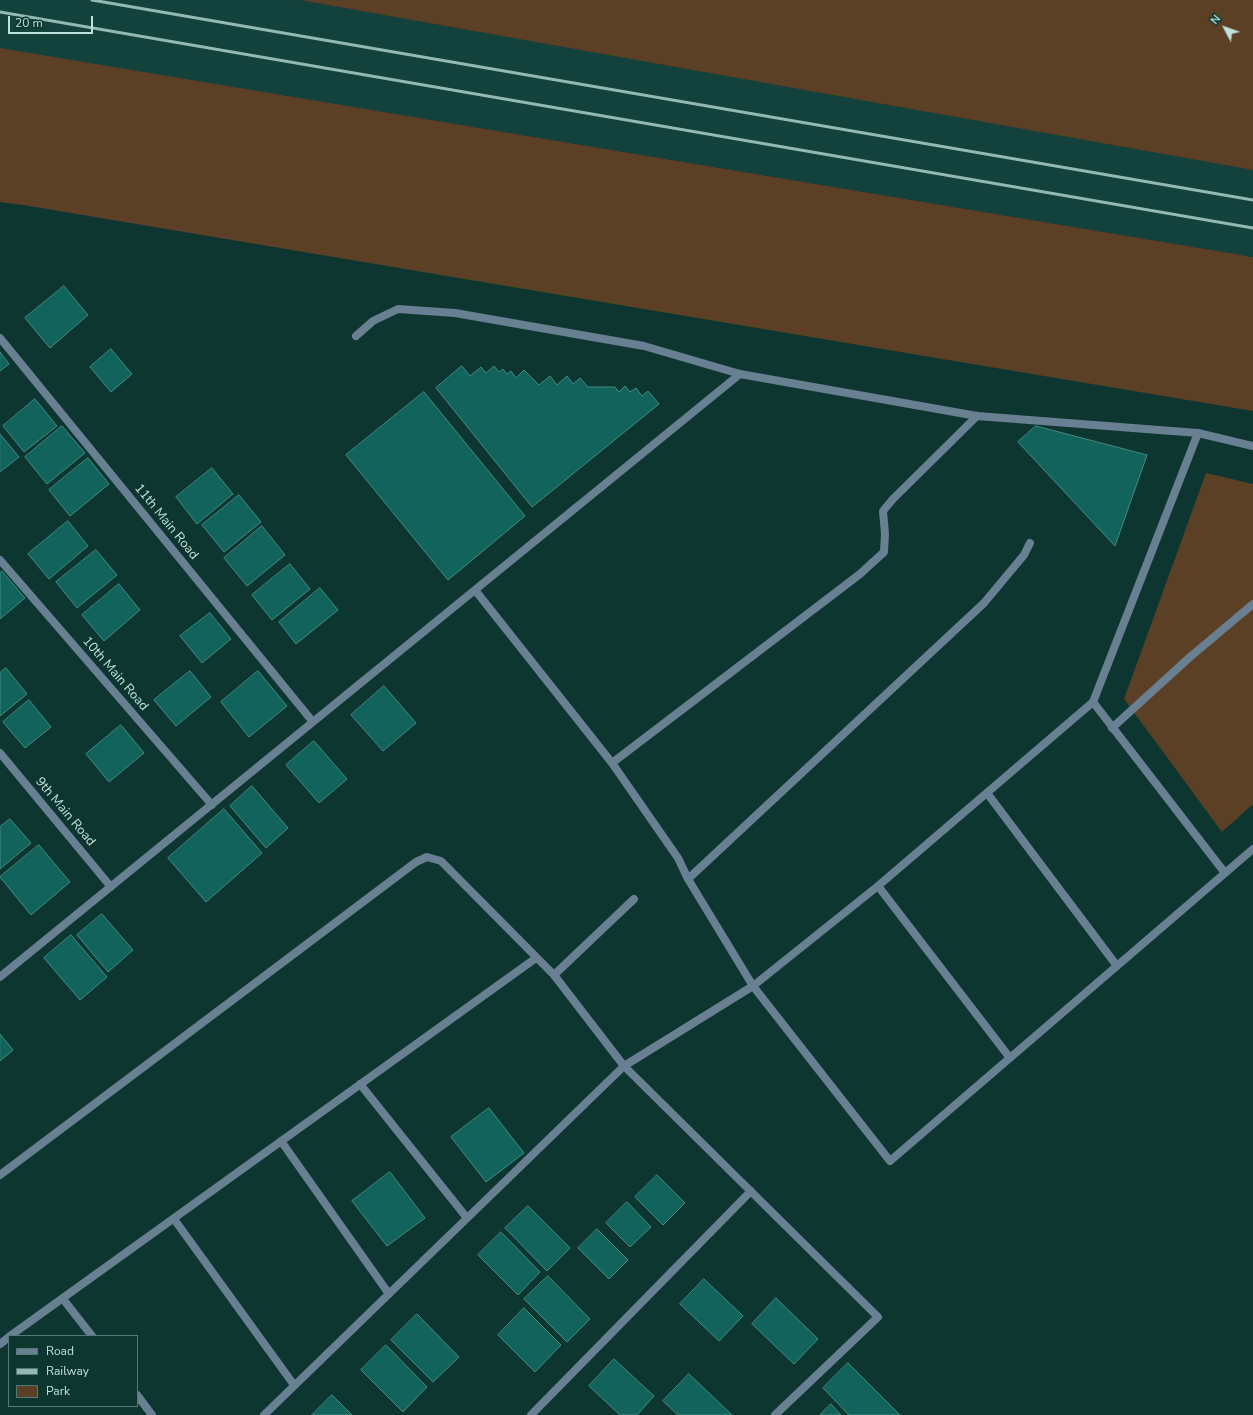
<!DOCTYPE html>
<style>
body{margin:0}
#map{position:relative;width:1253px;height:1415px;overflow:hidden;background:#0e3631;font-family:"Nunito Sans",sans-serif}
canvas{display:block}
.legend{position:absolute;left:8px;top:1335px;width:130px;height:72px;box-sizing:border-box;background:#0e3631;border:1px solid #557a75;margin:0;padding:5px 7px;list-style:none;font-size:12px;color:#bfe1dc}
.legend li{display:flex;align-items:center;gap:8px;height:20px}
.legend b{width:20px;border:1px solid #557a75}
.north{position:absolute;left:1205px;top:8px;width:40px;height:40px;-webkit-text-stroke:3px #0e3631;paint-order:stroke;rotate:311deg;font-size:11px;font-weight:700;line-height:16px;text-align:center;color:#bfe1dc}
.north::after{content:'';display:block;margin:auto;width:14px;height:18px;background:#bfe1dc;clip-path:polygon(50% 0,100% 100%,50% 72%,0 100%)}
.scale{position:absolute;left:8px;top:16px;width:85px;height:18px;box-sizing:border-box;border:2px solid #bfe1dc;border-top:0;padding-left:5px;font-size:12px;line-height:14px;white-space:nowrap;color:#bfe1dc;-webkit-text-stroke:3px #0e3631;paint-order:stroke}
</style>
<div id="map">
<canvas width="1253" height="1415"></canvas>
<ul class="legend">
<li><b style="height:5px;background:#697f92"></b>Road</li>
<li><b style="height:5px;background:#94b8b3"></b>Railway</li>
<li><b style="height:11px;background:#5b4025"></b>Park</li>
</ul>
<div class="north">N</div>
<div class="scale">20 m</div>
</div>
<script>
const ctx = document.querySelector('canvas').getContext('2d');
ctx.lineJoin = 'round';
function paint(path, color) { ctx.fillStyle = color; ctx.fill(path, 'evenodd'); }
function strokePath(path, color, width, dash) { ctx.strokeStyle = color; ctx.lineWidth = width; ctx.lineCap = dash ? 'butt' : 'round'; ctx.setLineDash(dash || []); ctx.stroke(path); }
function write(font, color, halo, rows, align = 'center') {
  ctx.font = font + ' "Nunito Sans",sans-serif'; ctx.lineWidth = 4; ctx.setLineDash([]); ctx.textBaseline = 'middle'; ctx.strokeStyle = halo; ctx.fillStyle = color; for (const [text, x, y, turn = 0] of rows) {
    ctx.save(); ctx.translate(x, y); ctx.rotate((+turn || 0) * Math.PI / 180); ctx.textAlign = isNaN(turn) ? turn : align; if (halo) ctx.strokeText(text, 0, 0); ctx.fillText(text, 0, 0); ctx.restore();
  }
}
paint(new Path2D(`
 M0,0H300L1253,170V257L0,48Z`), '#13423d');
paint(new Path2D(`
 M300,0H1253V170Z
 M0,48L1253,257V411L23,205L0,202Z
 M1206,473L1253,484V804L1222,832L1124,699Z`), '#5b4025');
const building = new Path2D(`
 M64,286L88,315L50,348L25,318Z
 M111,349L132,374L111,392L90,367Z
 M0,352L9,364L0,371Z
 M462,366L470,376L481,367L486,373L494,366L499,372L503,369L507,374L511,371L516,378L524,370L539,385L550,376L557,385L567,376L573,384L580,378L588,387H615L619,392L625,386L630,392L636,388L642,396L648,391L659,404L532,507L436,388Z
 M424,392L525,516L448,580L346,455Z
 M35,399L57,426L24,452L3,426Z
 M62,426L85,453L47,484L25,457Z
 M1036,426L1147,455L1115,546L1018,442Z
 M0,434L19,457L0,472Z
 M88,458L109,484L70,516L49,490Z
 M212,468L233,494L197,524L176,497Z
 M239,495L261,522L224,552L202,525Z
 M68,521L88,546L49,579L28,554Z
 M262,526L285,555L247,586L224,558Z
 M96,550L117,575L77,608L56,582Z
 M290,564L310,589L272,620L252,595Z
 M2,571L25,598L0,619V573Z
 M119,584L140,610L104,641L82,615Z
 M320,588L338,610L296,644L279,622Z
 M210,613L231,639L202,663L180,636Z
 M6,668L27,694L0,716V673Z
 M190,671L211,697L176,726L154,700Z
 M258,671L287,706L249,737L221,702Z
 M384,686L416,723L383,751L351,715Z
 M29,700L51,727L25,748L3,722Z
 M121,725L144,753L109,782L86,754Z
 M314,741L347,779L319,803L286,765Z
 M252,786L288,828L266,848L230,806Z
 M224,809L262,853L206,902L168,858Z
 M10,819L31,843L0,869V827Z
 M39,845L70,882L31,915L0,877Z
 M102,914L133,950L108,972L77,935Z
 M71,935L107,977L80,1000L44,958Z
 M0,1034L13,1050L0,1061Z
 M489,1108L524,1153L486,1182L451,1137Z
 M390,1172L425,1218L387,1246L352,1201Z
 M657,1175L685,1203L663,1225L635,1197Z
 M627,1202L651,1227L630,1247L606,1223Z
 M528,1206L570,1248L547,1271L505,1228Z
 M597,1229L628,1260L609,1279L578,1248Z
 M501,1232L540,1272L518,1295L478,1255Z
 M548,1276L590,1319L567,1342L524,1299Z
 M704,1279L743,1316L719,1341L680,1304Z
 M776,1298L818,1339L794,1364L752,1324Z
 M524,1308L561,1345L535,1372L498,1335Z
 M417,1314L459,1357L433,1382L391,1340Z
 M386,1345L427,1387L403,1412L361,1370Z
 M614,1359L654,1396L637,1415H620L589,1386Z
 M848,1363L900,1415H849L823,1388Z
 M689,1374L732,1415H678L663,1401Z
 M332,1395L352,1415H312Z
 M831,1404L841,1415H820Z`);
paint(building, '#12635b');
strokePath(building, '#438c83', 1);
strokePath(new Path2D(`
 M356,336L373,321L398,309L455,313L644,346L740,374L977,416L1198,433L1253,446
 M0,338L313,722
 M0,560L212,805
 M475,590L612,763L678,858L688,879L753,986L890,1161L1253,849
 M1093,702L1225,873
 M1112,728L1190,657L1253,604
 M0,753L111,887
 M612,763L860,574L884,552L885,534L883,511L893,499L977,416
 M987,793L1117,966
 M688,879L984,603L1024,555L1030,543
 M878,886L1010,1058
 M554,975L634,899
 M0,977L740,374
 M360,1084L467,1218
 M281,1141L389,1294
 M0,1175L416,862L427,857L441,861L554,975L624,1066L878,1317L775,1415
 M174,1219L294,1385
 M63,1299L92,1336
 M10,1336L536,958
 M0,1344L9,1337
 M137,1395L152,1415
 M264,1415L624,1066L753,986L878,886L1093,702L1198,433
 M531,1415L751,1191`), '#697f92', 8);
strokePath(new Path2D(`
 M92,0L1253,200
 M0,12L1253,228`), '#94b8b3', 3);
write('13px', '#bfe1dc', '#0e3631', [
 ["11th Main Road",166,522,51],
 ["10th Main Road",115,674,49],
 ["9th Main Road",65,812,50]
]);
</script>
